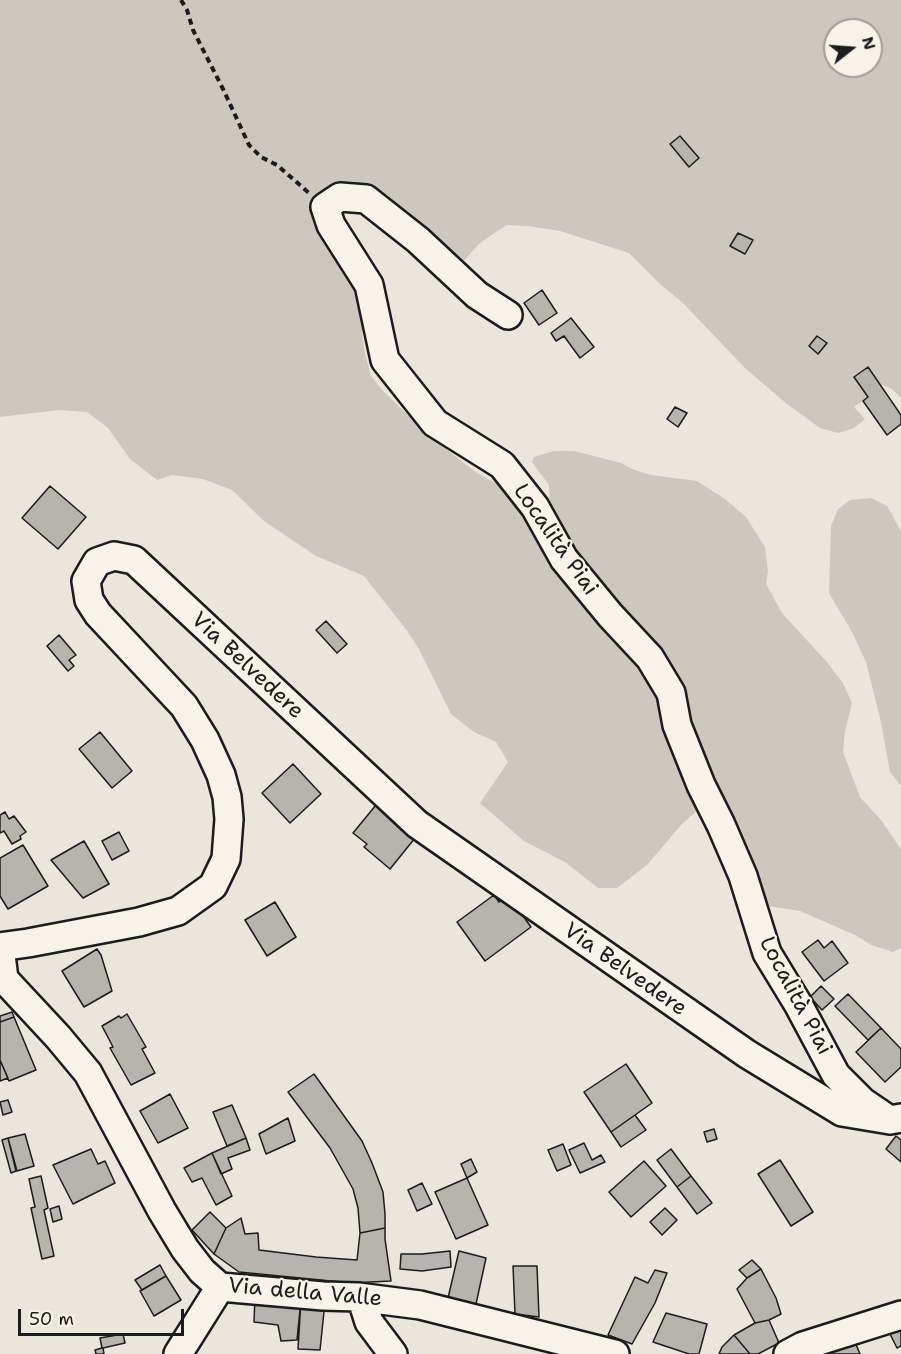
<!DOCTYPE html>
<meta charset="utf-8">
<style>
body{margin:0}
#map{position:relative;width:901px;height:1354px;overflow:hidden;background:#eae6dc;font-family:"Shantell Sans",sans-serif}
canvas{display:block}
.north{position:absolute;left:823px;top:18px;width:60px;height:60px;box-sizing:border-box;background:#f7f3e8;border:2px solid #9f9d96;border-radius:50%;rotate:73deg;font-size:16px;font-weight:700;line-height:24px;text-align:center;color:#1c1c1c}
.north::after{content:'';display:block;margin:auto;width:21px;height:27px;background:#1c1c1c;clip-path:polygon(50% 0,100% 100%,50% 72%,0 100%)}
.scale{position:absolute;left:18px;top:1309px;width:166px;height:27px;box-sizing:border-box;border:3px solid #1c1c1c;border-top:0;padding-left:8px;font-size:18px;line-height:21px;white-space:nowrap;color:#1c1c1c;-webkit-text-stroke:4px #f7f3e8;paint-order:stroke}
</style>
<div id="map">
<canvas width="901" height="1354"></canvas>
<div class="north">N</div>
<div class="scale">50 m</div>
</div>
<script>
const ctx = document.querySelector('canvas').getContext('2d');
ctx.lineJoin = 'round';
function paint(path, color) { ctx.fillStyle = color; ctx.fill(path, 'evenodd'); }
function strokePath(path, color, width, dash) { ctx.strokeStyle = color; ctx.lineWidth = width; ctx.lineCap = dash ? 'butt' : 'round'; ctx.setLineDash(dash || []); ctx.stroke(path); }
function write(font, color, halo, rows, align = 'center') {
  ctx.font = font + ' "Shantell Sans",sans-serif'; ctx.lineWidth = 4.5; ctx.setLineDash([]); ctx.textBaseline = 'middle'; ctx.strokeStyle = halo; ctx.fillStyle = color; for (const [text, x, y, turn = 0] of rows) {
    ctx.save(); ctx.translate(x, y); ctx.rotate((+turn || 0) * Math.PI / 180); ctx.textAlign = isNaN(turn) ? turn : align; if (halo) ctx.strokeText(text, 0, 0); ctx.fillText(text, 0, 0); ctx.restore();
  }
}
paint(new Path2D(`
 M0,0H901V398L892,389L880,384L868,367L854,377L868,397L854,407L865,419L854,428L838,433L820,428L787,404L746,369L682,302L660,284L629,253L560,231L528,226L507,225L493,234L479,244L460,265L337,190C323,195 303,198 313,218L359,293L363,314L362,334L365,354L371,376L383,391L434,440L477,473L507,489L654,674L702,806L682,824L647,865L617,888H598L565,862L524,841L480,803L508,762L496,742L474,732L451,714L419,649L405,628L364,576L316,556L264,521L232,490L203,479L172,475L157,480L130,459L108,428L87,412L59,410L0,417ZM835,30H871V66H835Z
 M554,451H574L621,463L632,469L651,475L697,481L725,499L746,517L765,547L768,571L766,584L782,613L826,661L843,683L852,703L845,731L843,752L860,797L881,820L901,849V948L893,952L871,945L855,935L800,911L762,905L681,719L551,525L549,485L532,462L534,457Z
 M871,498L887,506L901,531V786L890,772L881,722L866,662L853,634L829,593L831,526L838,509L850,500Z`), '#ccc8c0');
const building = new Path2D(`
 M680,136L699,158L689,167L670,144Z
 M738,233L753,240L745,254L730,246Z
 M542,290L557,313L539,325L524,303Z
 M571,318L594,347L580,358L564,336L556,341L551,333Z
 M817,336L827,343L818,354L809,346Z
 M868,367L901,415V424L887,435L863,401L868,397L854,377Z
 M675,407L687,413L678,427L667,419Z
 M50,486L86,517L58,549L22,518Z
 M326,621L347,644L337,653L316,630Z
 M59,635L76,655L69,660L74,666L68,671L47,646Z
 M100,732L132,771L112,788L79,749Z
 M293,764L321,794L290,823L262,793Z
 M376,805L415,838L390,869L364,847L367,844L353,833Z
 M5,812L9,819L14,816L26,832L20,836L21,839L12,844L4,831L0,833V815Z
 M119,832L129,851L112,860L102,841Z
 M84,841L109,884L83,898L51,860Z
 M23,845L48,886L8,909L0,896V858Z
 M494,895L499,902L508,895L531,927L485,961L457,922Z
 M275,902L296,937L267,956L245,920Z
 M818,940L824,948L832,941L848,963L824,981L802,952Z
 M97,949L101,955L112,991L84,1007L62,971Z
 M821,986L834,999L822,1010L810,997Z
 M848,994L881,1028L868,1040L835,1006Z
 M12,1012L14,1017L0,1022V1016Z
 M127,1014L146,1047L142,1049L155,1073L131,1085L110,1048L113,1047L102,1026L119,1016L121,1018Z
 M14,1017L36,1070L9,1081L0,1060V1022Z
 M881,1028L901,1049V1067L885,1082L856,1052Z
 M0,1060L8,1078L0,1081Z
 M626,1064L652,1103L611,1132L584,1092Z
 M314,1074L362,1141L372,1163L383,1192L385,1214V1228L360,1233L358,1208L353,1189L330,1148L288,1092Z
 M170,1094L188,1128L158,1143L140,1111Z
 M8,1100L12,1112L3,1115L0,1102Z
 M232,1105L246,1138L227,1146L213,1112Z
 M635,1115L646,1130L621,1147L611,1132Z
 M288,1118L295,1141L266,1154L259,1134Z
 M714,1129L717,1139L707,1142L704,1132Z
 M25,1134L34,1166L17,1171L8,1138Z
 M896,1136L901,1140V1162L886,1149Z
 M8,1138L16,1171L11,1173L2,1140Z
 M246,1138L250,1150L228,1158L232,1169L221,1174L212,1153Z
 M584,1143L592,1160L601,1155L605,1162L580,1173L569,1150Z
 M563,1144L571,1165L557,1171L548,1150Z
 M91,1149L98,1164L105,1161L115,1183L73,1204L53,1165Z
 M671,1149L691,1176L677,1187L657,1160Z
 M212,1153L232,1196L216,1205L202,1178L192,1182L184,1168Z
 M471,1159L477,1172L467,1178L461,1164Z
 M780,1160L813,1212L791,1226L758,1174Z
 M644,1161L666,1186L631,1217L609,1192Z
 M41,1176L48,1208L44,1210L54,1256L42,1259L31,1208L35,1207L29,1179Z
 M691,1176L712,1203L697,1214L677,1187Z
 M467,1178L488,1225L456,1239L435,1192Z
 M422,1183L432,1204L417,1211L408,1190Z
 M59,1206L62,1219L53,1222L50,1209Z
 M665,1208L677,1220L662,1235L650,1222Z
 M210,1212L226,1228L214,1254L192,1230Z
 M241,1218L245,1234L258,1233L259,1250L316,1257L357,1260L360,1233L385,1228V1239L391,1281L351,1283L239,1272L214,1254L226,1228Z
 M450,1251L451,1267L422,1271L400,1269L401,1254H422Z
 M459,1251L486,1258L476,1304L448,1298Z
 M752,1260L761,1269L747,1278L739,1270Z
 M160,1265L166,1276L142,1290L135,1280Z
 M513,1266H537L539,1317L515,1314Z
 M761,1269L776,1298L781,1314L769,1320L755,1323L737,1289L747,1278Z
 M655,1270L667,1273L655,1303L632,1344L608,1335L635,1277L648,1283Z
 M166,1276L181,1300L154,1316L140,1291Z
 M255,1297L301,1300L297,1340L281,1341L278,1325L254,1322Z
 M301,1300L325,1302L320,1350L298,1349Z
 M666,1313L707,1324L699,1354H689L653,1342Z
 M901,1317V1346L897,1348L885,1324Z
 M769,1320L779,1343L758,1354H750L734,1335L755,1323Z
 M123,1334L125,1343L103,1348L104,1354H96L95,1350L102,1348L100,1338Z
 M734,1335L750,1354H719L722,1347Z
 M853,1337L860,1354H807Z`);
paint(building, '#b6b4ac');
strokePath(building, '#1c1c1c', 1.5);
const minor = new Path2D(`
 M508,315L477,295L418,240L366,199L340,197L325,207L331,225L369,285L385,360L435,423L502,465L535,507L564,559L610,615L650,658L671,693L677,725L701,785L721,825L743,876L767,953L798,1004L836,1075L863,1102L885,1117
 M0,947L28,943L139,922L178,911L213,886L226,859L229,819L227,797L221,775L205,740L184,706L98,614L89,600L86,581L97,562L114,556L134,560L417,824L747,1054L842,1112L890,1120L901,1118
 M0,947L4,979L58,1037L88,1073L162,1211L185,1249L202,1271L220,1287L323,1296L358,1297L420,1305L615,1354
 M358,1297L363,1303L369,1322L393,1354
 M178,1354L220,1287
 M788,1354L803,1346L901,1315`);
strokePath(minor, '#1c1c1c', 32);
strokePath(new Path2D(`
 M181,0L187,10L193,30L223,89L249,145L261,157L277,165L309,193`), '#1c1c1c', 4, [6, 4.5]);
strokePath(minor, '#f7f3e8', 27);
write('22px', '#1c1c1c', '#f7f3e8', [
 ["Località Piai",555,540,55],
 ["Via Belvedere",247,666,43],
 ["Via Belvedere",625,970,35],
 ["Località Piai",795,996,62],
 ["Via della Valle",305,1293,5]
]);
</script>
